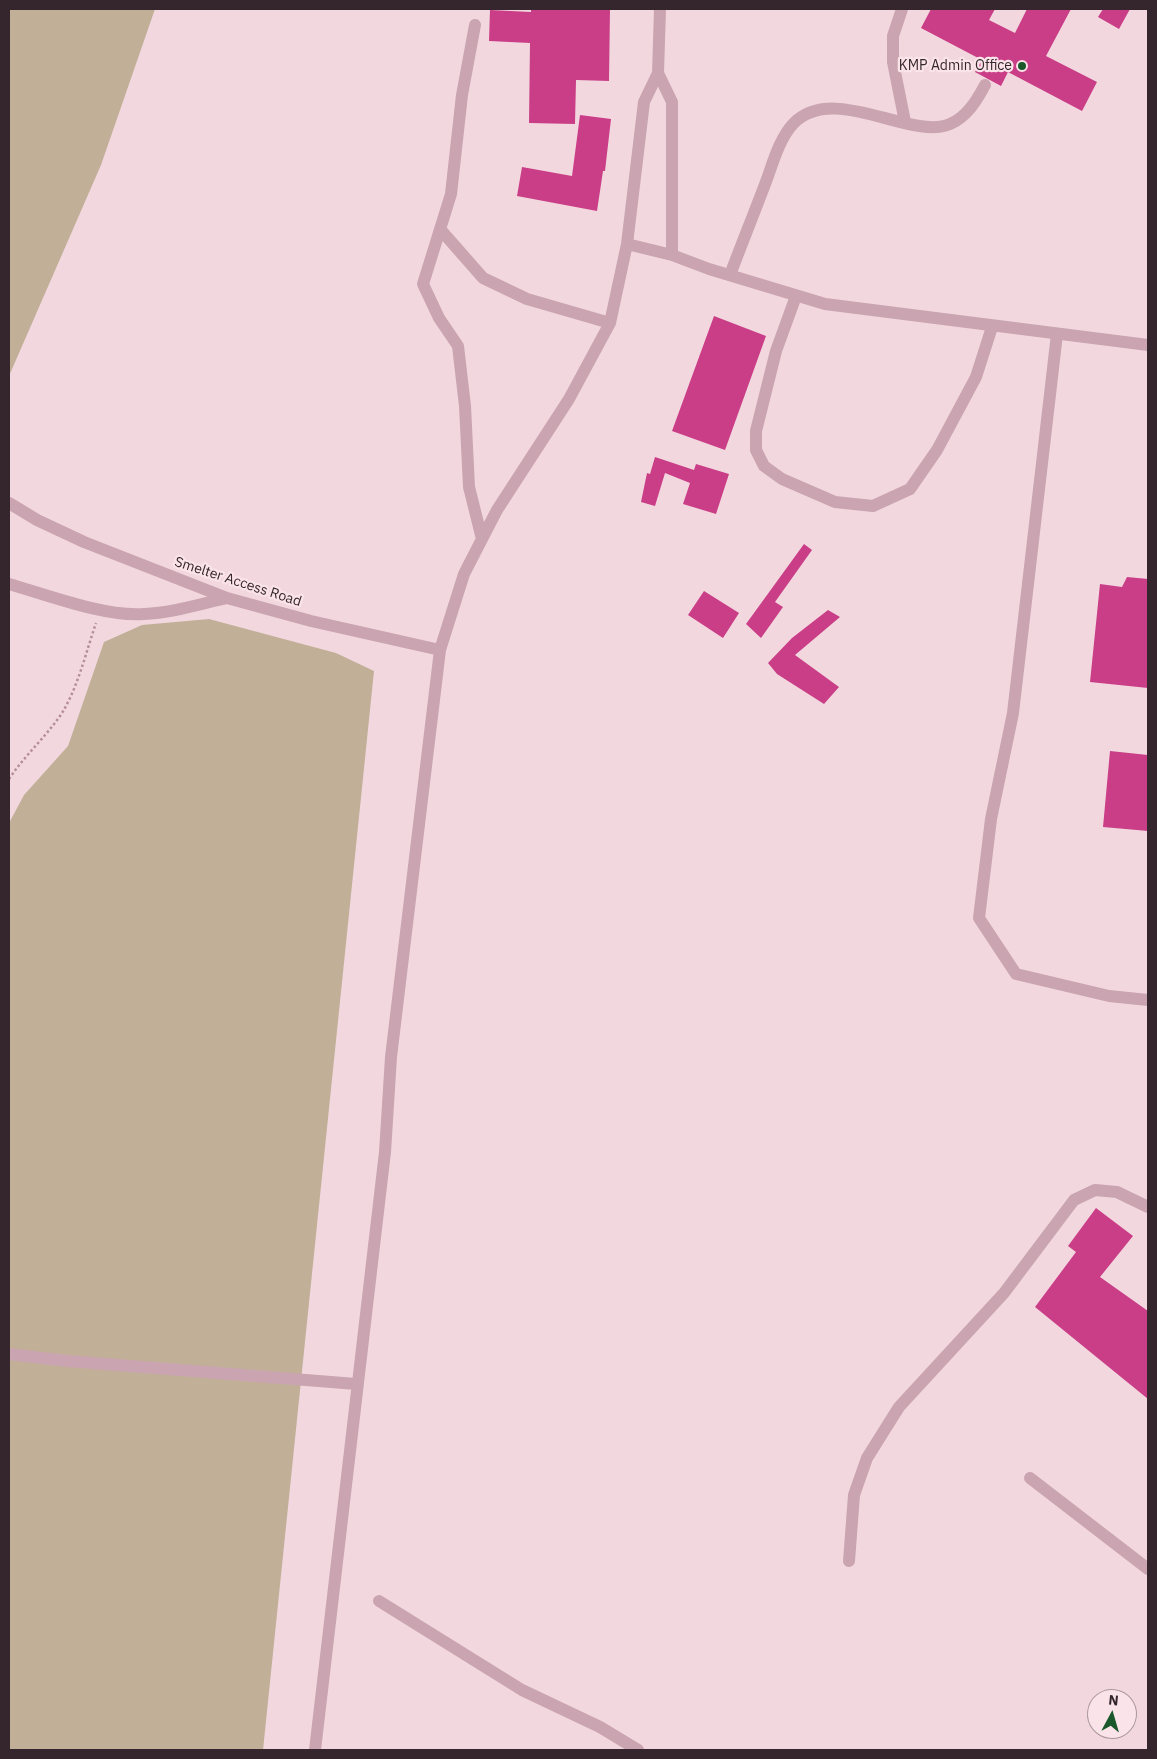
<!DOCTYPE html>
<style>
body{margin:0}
#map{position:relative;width:1157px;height:1759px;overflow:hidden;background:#f2d8de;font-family:"IBM Plex Sans",sans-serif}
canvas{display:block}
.frame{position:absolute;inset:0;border:10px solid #35262d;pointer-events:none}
.north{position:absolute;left:1087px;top:1689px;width:50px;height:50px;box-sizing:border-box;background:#fae4e9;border:1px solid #ab989e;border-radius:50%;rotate:6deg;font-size:14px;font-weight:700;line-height:20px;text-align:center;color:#35262d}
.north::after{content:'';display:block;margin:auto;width:18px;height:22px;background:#1a582c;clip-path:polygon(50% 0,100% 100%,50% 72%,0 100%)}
</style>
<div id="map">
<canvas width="1157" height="1759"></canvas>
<div class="frame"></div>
<div class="north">N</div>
</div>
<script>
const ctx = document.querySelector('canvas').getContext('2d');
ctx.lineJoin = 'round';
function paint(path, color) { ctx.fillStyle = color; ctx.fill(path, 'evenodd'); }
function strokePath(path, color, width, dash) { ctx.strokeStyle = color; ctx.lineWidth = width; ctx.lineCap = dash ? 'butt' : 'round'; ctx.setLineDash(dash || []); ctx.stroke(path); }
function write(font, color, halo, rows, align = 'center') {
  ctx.font = font + ' "IBM Plex Sans",sans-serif'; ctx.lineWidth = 4.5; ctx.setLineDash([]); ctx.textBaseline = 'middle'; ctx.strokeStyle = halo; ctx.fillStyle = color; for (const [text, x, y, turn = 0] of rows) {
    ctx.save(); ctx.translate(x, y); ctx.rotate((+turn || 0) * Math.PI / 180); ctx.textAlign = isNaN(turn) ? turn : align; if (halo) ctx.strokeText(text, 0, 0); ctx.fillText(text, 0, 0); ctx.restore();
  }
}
paint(new Path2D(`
 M9,9H155L101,165L9,376Z
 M209,619L336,653L374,671L263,1750H9V823L24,795L68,746L104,642L142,625Z`), '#c1af98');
paint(new Path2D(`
 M531,9H610L609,81L576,80L575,124L529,123L530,43L489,41L490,10L531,12Z
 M931,9H995L989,20L1015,33L1027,9H1071L1046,56L1097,82L1082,111L1008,72L1001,86L975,72L982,60L921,28Z
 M1103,9H1130L1119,29L1098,17Z
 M580,115L611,119L605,171H603L597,211L517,196L522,167L572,176Z
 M714,316L766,336L725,450L672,431Z
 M655,457L694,470L696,464L729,474L716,514L683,504L690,483L665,473L655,506L641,502L647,473L650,474Z
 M804,544L812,550L775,602L783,607L761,638L746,624Z
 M1127,577L1148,579V688L1090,682L1100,584L1122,587Z
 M704,591L739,613L723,638L688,615Z
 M828,610L840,617L795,655L839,687L824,704L777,674L768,663L792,638Z
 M1110,751L1148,755V831L1103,827Z
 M1096,1208L1133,1236L1100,1277L1148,1311V1399L1035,1307L1076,1252L1068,1246Z`), '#ca3d87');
strokePath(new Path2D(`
 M9,779C25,755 46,737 62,713C78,687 86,652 96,623`), '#b68e9b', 2.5, [2.5, 2.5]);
strokePath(new Path2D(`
 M902,9L893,36V62L905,122
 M475,25L462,95L451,194L423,284L439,318L458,346L465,406L469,487L482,539
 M658,73L672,102V255
 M440,229L483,278L527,299L610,323
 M627,244L672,255L709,269L825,304L1148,345
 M730,275C742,243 755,211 767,179C773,162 780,138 793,124C833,82 911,141 950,124C967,117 977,100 985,85
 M796,296L776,351L756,431V450L764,466L782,479L835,502L873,506L910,489L937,450L976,377L992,327
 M1057,334L1013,713L991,819L979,918L1016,974L1109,996L1148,1000
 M9,503L37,520L84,542L227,598L311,621L440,650
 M9,584C47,595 105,617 144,614C172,613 200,604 227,598
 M9,1354L67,1361L356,1384
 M1030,1478L1148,1569
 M849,1561L854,1495L867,1458L899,1407L1004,1293L1074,1200L1095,1190L1117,1192L1148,1207
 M379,1601L522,1690L600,1727L638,1750
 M315,1750L385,1152L391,1057L440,650L464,574L482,539L497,510L569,399L610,323L627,244L644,102L658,73L660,9`), '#caa4b0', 12);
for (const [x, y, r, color] of [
 [1022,66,5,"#1a582c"]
]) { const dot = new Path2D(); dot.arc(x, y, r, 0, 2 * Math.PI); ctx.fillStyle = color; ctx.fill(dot); strokePath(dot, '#fae4e9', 2); }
write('14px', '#35262d', '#fae4e9', [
 ["KMP Admin Office",1012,66]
], 'right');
write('14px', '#35262d', '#fae4e9', [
 ["Smelter Access Road",238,582,18]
]);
</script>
